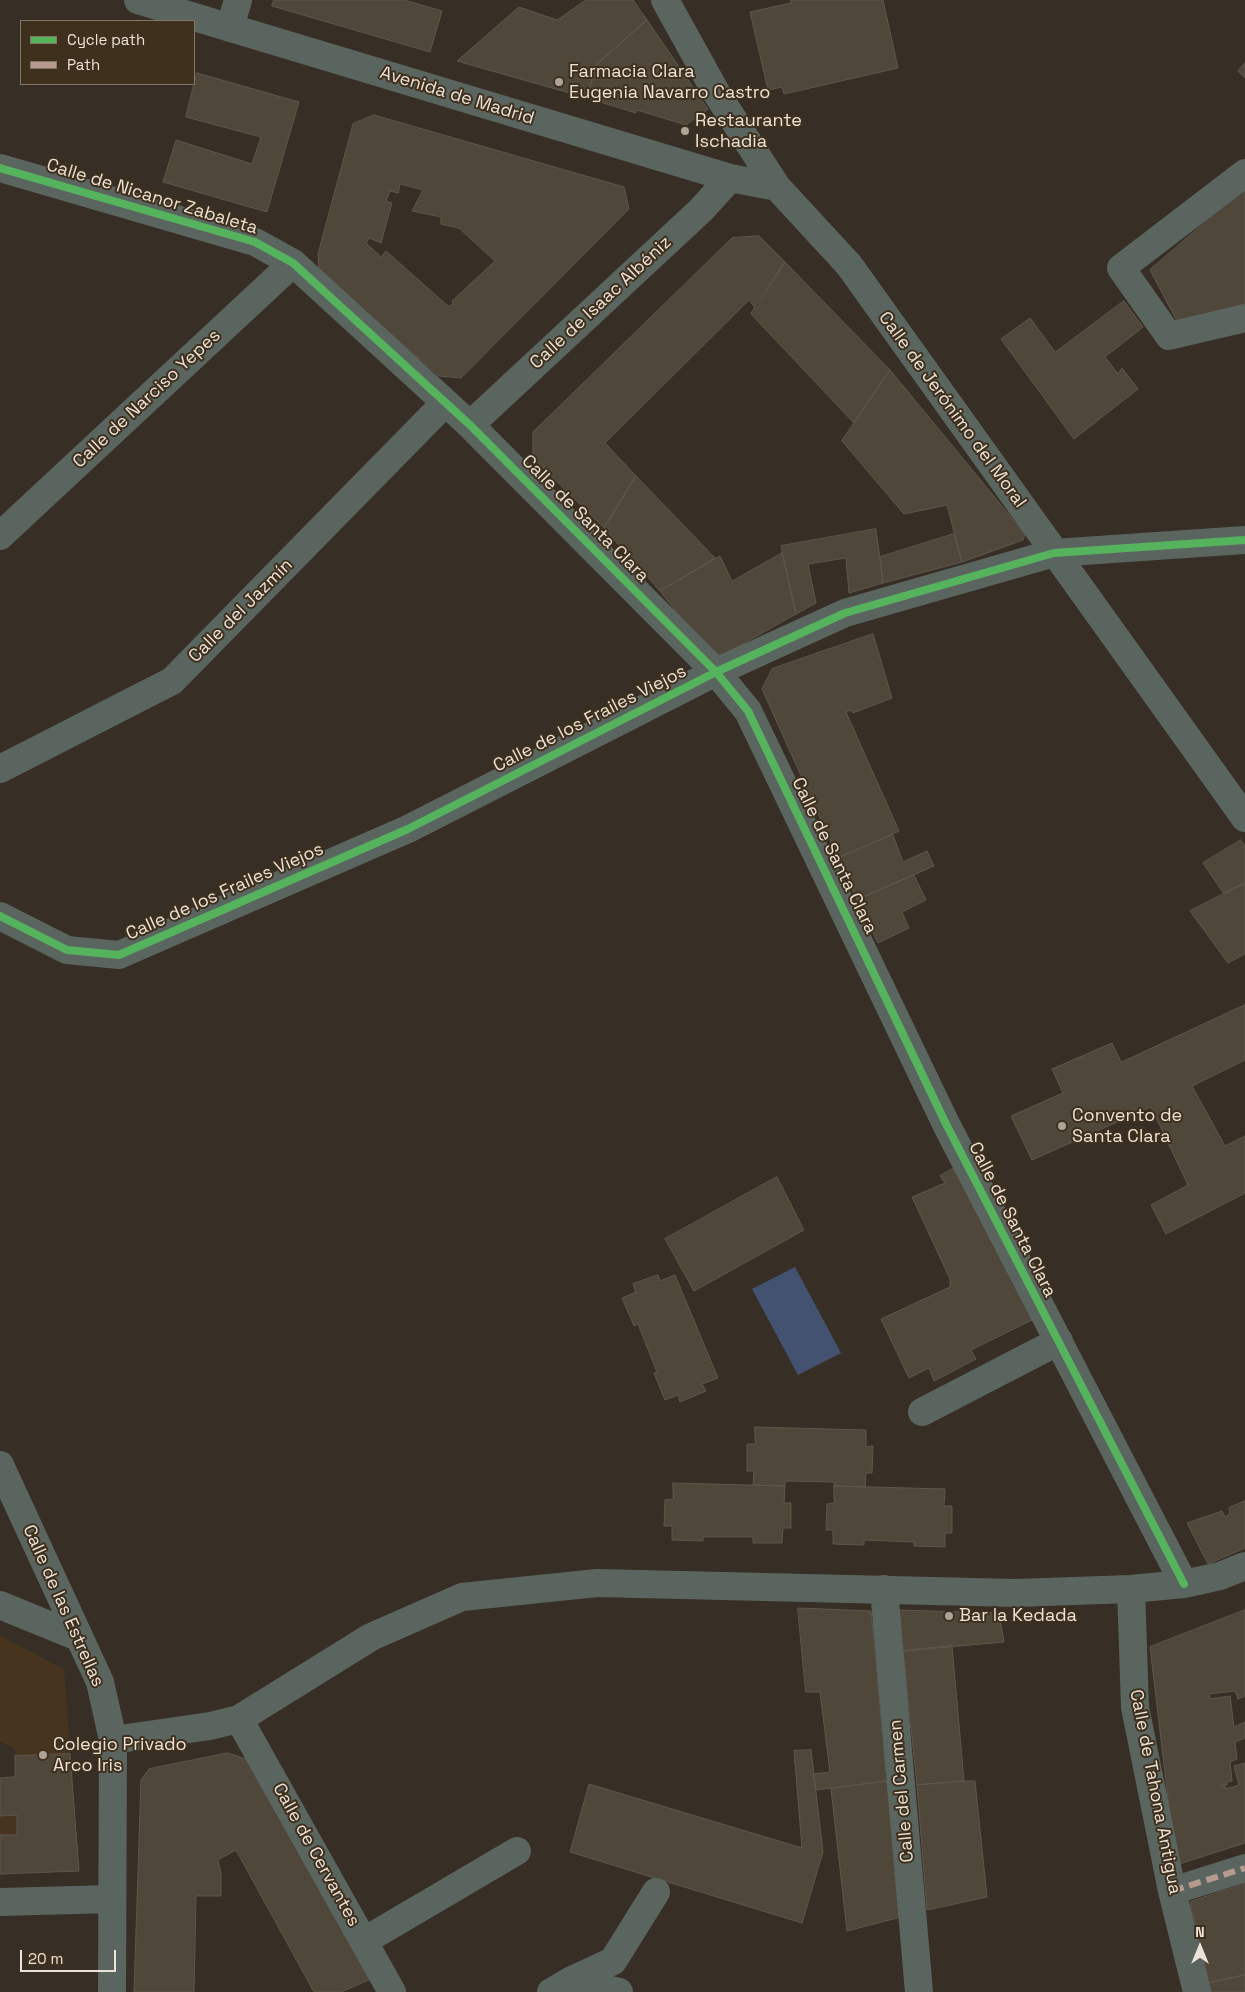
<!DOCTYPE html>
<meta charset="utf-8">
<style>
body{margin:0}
#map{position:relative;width:1245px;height:1992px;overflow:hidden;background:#372f25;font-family:"Space Grotesk",sans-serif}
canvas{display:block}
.legend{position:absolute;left:20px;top:20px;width:175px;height:65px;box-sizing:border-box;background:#3f301d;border:1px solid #847767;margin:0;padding:6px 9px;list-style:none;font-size:15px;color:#ece2d7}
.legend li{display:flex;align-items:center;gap:10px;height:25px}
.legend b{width:25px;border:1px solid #847767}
.north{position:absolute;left:1175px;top:1922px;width:50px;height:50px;-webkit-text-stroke:4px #3f301d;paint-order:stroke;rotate:0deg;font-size:14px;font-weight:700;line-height:20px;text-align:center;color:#ece2d7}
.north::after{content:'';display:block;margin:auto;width:18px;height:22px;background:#ece2d7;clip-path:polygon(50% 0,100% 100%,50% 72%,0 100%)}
.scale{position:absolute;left:20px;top:1950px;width:96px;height:22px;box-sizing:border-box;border:2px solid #ece2d7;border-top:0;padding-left:6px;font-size:15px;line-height:18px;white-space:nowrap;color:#ece2d7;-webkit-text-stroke:4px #3f301d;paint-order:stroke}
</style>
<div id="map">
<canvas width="1245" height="1992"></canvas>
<ul class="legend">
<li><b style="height:6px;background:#56b35d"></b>Cycle path</li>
<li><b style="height:6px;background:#b69a8f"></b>Path</li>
</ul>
<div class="north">N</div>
<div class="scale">20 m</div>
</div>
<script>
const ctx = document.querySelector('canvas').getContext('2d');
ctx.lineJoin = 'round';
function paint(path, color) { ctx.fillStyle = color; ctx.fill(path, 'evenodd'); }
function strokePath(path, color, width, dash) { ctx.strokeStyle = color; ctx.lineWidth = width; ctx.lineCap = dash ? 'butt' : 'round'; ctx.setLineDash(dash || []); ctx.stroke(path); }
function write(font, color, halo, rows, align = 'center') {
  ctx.font = font + ' "Space Grotesk",sans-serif'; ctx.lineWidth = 4; ctx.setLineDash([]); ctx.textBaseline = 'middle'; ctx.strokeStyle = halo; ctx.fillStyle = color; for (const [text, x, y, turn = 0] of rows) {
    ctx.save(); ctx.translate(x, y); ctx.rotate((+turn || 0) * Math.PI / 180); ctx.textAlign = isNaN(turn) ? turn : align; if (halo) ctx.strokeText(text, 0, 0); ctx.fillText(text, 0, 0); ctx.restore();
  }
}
paint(new Path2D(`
 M0,1636L64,1669L79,1871L0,1874V1778L15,1777V1749L0,1741Z`), '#47341e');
paint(new Path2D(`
 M795,1267L841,1353L798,1375L752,1289Z`), '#445272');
const building = new Path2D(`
 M274,0H404L442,11L430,52L272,6Z
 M586,0H633L647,20L596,65L587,98L457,61L519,7L557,20Z
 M791,0H883L898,68L784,94L782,87L768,90L750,12L791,3Z
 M647,20L708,109L686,125L637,110L636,113L587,98L596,65Z
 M1245,63V78L1238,71Z
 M197,73L299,102L267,212L163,182L176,140L252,164L261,137L186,117Z
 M374,115L624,187L629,209L461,378L439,376L319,271L318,254L353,124ZM400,184L423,190L412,211L441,217V224L459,228L495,261L452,301L453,303L449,307L386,251L381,257L366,243L369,238L381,243L392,203L386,201L390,191L398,193Z
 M1245,188V304L1178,323L1150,270Z
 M759,236L785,262L756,309L749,300L605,443L636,476L604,528L533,458V432L732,238Z
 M785,262L890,370L854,423L751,314Z
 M1124,301L1143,327L1105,357L1118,374L1122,368L1138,389L1074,439L1001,339L1030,318L1055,352Z
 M890,370L1025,534L1023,540L962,562L947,505L904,514L842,441Z
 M636,476L715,558L660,591L604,528Z
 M876,529L883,583L849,593L846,558L808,564L816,603L796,614L781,546Z
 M954,534L962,562L883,583L880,557Z
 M782,553L796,614L714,660L660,591L720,556L732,581Z
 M873,634L892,698L853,713L851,710L846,712L899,831L838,858L762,689L772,669Z
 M893,835L903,862L927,851L934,866L857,900L838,858Z
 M1241,840L1245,846V883L1224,894L1203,863Z
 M914,875L926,900L902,912L909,928L878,943L857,900Z
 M1245,883V954L1228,963L1190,911Z
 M1245,1005V1060L1192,1086L1225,1146L1245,1136V1193L1166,1234L1151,1205L1188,1185L1151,1107L1032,1160L1011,1116L1063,1093L1052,1069L1112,1043L1121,1062Z
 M956,1167L1032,1320L971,1350L976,1359L934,1381L929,1368L909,1378L881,1319L950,1287V1279L912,1197L945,1183L940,1176Z
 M777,1177L804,1230L694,1291L665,1239Z
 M658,1275L660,1281L675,1275L718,1378L702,1384L706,1391L680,1402L678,1395L665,1400L654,1373L657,1372L638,1324L634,1326L622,1298L636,1292L633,1284Z
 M755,1427L866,1430V1447L873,1446L872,1473H866L865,1487L834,1486V1482L785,1481V1486L753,1485L754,1471H747V1444H755Z
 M673,1483L785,1486L784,1503H791V1528H783L782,1543H753V1537H703V1541L672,1540V1526H664L665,1500L673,1499Z
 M834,1486L945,1489L944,1506H952V1533H945V1547L914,1546V1542L864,1540V1545L833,1544V1530H826L827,1504L834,1503Z
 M1245,1501V1548L1208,1564L1187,1523L1222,1511L1225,1517L1230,1514L1229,1508Z
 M798,1608L871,1611L887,1781L816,1790L813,1774L830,1772L820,1692H806Z
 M900,1610L999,1613L1004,1642L903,1651Z
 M1245,1610V1696L1238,1699L1235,1691L1209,1694L1210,1699L1230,1696L1234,1727L1245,1722V1738L1235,1742L1237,1759L1230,1762L1232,1781L1227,1782V1785H1221V1787L1225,1786L1226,1789L1239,1785L1234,1766L1245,1763V1843L1176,1865L1150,1647Z
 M952,1646L964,1781L917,1785L903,1651Z
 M811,1750L823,1852L802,1923L570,1852L589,1784L802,1848L794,1751Z
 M228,1753L249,1760L371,1979L341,1992H314L236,1850L218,1860L221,1874V1896H196L194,1992H134L141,1780L149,1769Z
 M70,1754L79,1871L0,1874V1835H17V1815L0,1816V1778L15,1777V1756Z
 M887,1781L901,1917L847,1931L831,1789Z
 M964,1781H975L987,1897L927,1910L917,1785Z
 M1245,1884V1975L1209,1983L1190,1902Z
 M1245,1975V1992H1211L1209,1983Z`);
paint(building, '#50473b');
strokePath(building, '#5e574e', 1);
strokePath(new Path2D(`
 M138,0L730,178L777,187
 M665,0L717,94L777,187L849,265L1245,818
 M230,28L238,0
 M0,168L255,242L293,263L470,425L716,672L748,711L946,1124L1184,1584
 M1245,173L1121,268L1169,336L1245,318
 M470,425L701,210L730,178
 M0,536L293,263
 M0,769L172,681L445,403
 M0,916L67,950L119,955L408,829L716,672L845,613L1054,553L1245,540
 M922,1412L1059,1341
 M0,1465L100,1682L113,1740L112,1992
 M884,1589L919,1992
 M1131,1589L1135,1707L1172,1891L1197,1992
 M0,1605L78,1637
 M239,1719L392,1992
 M113,1740L210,1726L239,1719L371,1637L462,1597L597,1583L1016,1593L1131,1589L1184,1584L1220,1576L1245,1566
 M1172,1891L1245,1868
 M0,1902L112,1899
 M364,1941L517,1851
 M570,1981L613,1961L656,1892
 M551,1992L570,1981L619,1992`), '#5b6560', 28);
strokePath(new Path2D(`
 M1172,1891L1245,1868`), '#b69a8f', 6, [12, 6]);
strokePath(new Path2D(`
 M0,168L255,242L293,263L470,425L716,672L748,711L946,1124L1184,1584
 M0,916L67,950L119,955L408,829L716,672L845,613L1054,553L1245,540`), '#56b35d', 8);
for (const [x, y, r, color] of [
 [559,82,5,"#ada399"],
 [685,131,5,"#ada399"],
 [1062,1126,5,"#ada399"],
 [949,1616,5,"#ada399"],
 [43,1755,5,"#ada399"]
]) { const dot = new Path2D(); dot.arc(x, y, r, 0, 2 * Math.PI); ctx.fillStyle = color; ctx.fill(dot); strokePath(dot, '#3f301d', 2); }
write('18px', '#ece2d7', '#3f301d', [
 ["Farmacia Clara",569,72],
 ["Eugenia Navarro Castro",569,93],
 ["Restaurante",695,121],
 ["Ischadia",695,142],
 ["Convento de",1072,1116],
 ["Santa Clara",1072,1137],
 ["Bar la Kedada",959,1616],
 ["Colegio Privado",53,1745],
 ["Arco Iris",53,1766]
], 'left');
write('18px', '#ece2d7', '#3f301d', [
 ["Avenida de Madrid",457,96,17],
 ["Calle de Nicanor Zabaleta",152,197,17],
 ["Calle de Isaac Albéniz",601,303,-43],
 ["Calle de Narciso Yepes",147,399,-43],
 ["Calle de Jerónimo del Moral",952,410,54],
 ["Calle de Santa Clara",585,519,45],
 ["Calle del Jazmín",241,611,-45],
 ["Calle de los Frailes Viejos",590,719,-27],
 ["Calle de Santa Clara",834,856,64],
 ["Calle de los Frailes Viejos",225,892,-24],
 ["Calle de Santa Clara",1012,1220,63],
 ["Calle de las Estrellas",63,1606,66],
 ["Calle del Carmen",902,1791,-95],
 ["Calle de Tahona Antigua",1155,1792,79],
 ["Calle de Cervantes",316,1855,61]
]);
</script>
